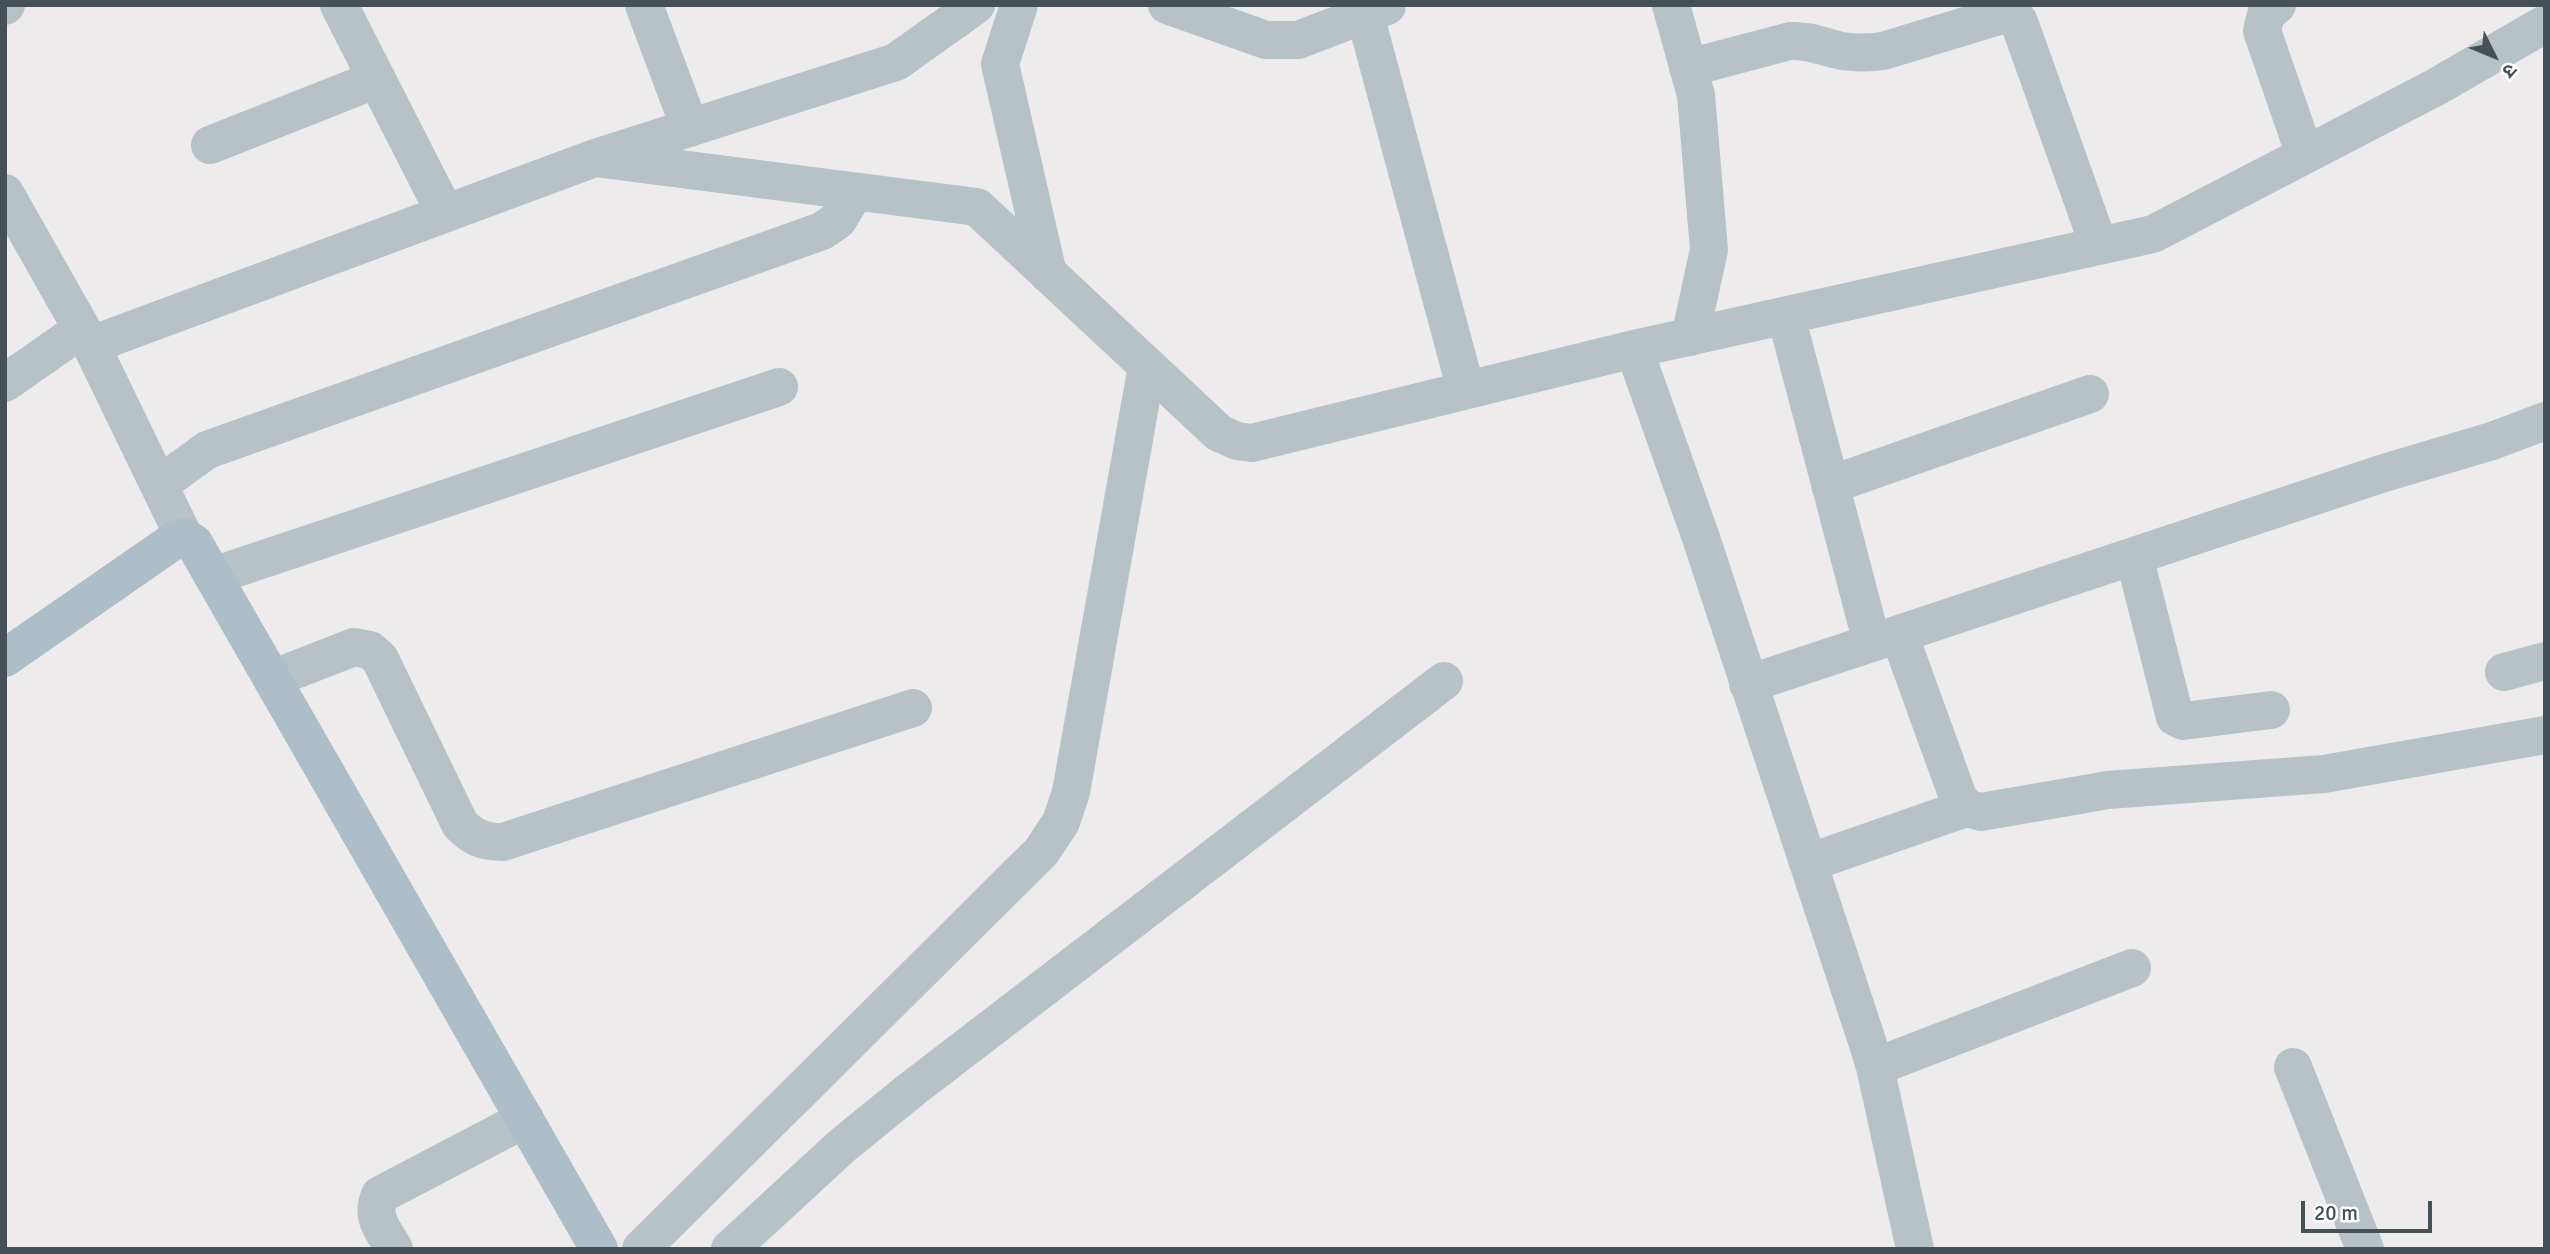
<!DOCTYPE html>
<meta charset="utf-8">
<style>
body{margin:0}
#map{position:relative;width:2550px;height:1254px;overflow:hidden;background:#eeebec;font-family:Signika,"Noto Sans Devanagari",sans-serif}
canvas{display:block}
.frame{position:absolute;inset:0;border:7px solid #455157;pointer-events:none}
.north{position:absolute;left:2459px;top:21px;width:70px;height:70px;-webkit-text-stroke:5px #fff;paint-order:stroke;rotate:133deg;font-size:19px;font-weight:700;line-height:28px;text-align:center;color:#455157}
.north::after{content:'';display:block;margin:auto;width:24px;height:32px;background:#455157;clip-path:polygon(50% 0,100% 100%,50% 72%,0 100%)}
.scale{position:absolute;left:2301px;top:1201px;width:131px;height:32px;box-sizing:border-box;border:4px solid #455157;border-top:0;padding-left:9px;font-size:21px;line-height:24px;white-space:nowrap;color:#455157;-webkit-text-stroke:5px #fff;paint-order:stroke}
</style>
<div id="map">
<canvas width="2550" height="1254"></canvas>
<div class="frame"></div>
<div class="north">उ</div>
<div class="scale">20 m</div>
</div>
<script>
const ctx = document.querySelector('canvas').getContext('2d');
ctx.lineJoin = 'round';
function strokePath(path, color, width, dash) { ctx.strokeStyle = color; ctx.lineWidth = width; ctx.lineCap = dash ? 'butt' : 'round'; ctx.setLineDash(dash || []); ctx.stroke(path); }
strokePath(new Path2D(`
 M339,5L445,213
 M644,5L690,128
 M1019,5L1000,64L1048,274
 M1167,5L1266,40H1298L1387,6
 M1671,5L1696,95L1709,250L1690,337
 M2277,5L2266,14L2262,31L2305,155
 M5,6L6,5
 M1365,15L1466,390
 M1688,68L1790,41C1809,40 1824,47 1842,51C1856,53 1869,53 1883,51L2005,14H2013L2019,22L2099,246
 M210,145L377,79
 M595,158L977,207L1219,433L1237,441L1252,443L1634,349L2153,234L2436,87L2545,24
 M5,193L91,345L184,537
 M1786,316L1872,643
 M91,345L595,158L896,62L976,5
 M1634,349L1701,538L1867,1041L1875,1067L1915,1249
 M5,383L82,329
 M159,485L207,450L822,231L838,220L855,192
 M1830,485L2090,394
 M2134,556L2175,717L2183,721L2271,710
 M213,576L779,387
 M1899,634L1958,797L1966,808L1981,812L2108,790L2324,774L2545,735
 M2504,672L2545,661
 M272,679L354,647L370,650L380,659L460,824C473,838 484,842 503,842L913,708
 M1748,684L2384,473L2492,441L2545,421
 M1808,863L1966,808
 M1875,1067L2132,968
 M2293,1067L2365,1249
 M394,1249C383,1229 370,1218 380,1195L525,1119
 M641,1249L1041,852L1061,822L1071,792L1147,366
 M730,1249L843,1145L912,1089L1444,681`), '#b7c2c7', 38);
strokePath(new Path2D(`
 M5,658L175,540L184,537L194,543L599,1249`), '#adbec9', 38);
</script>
